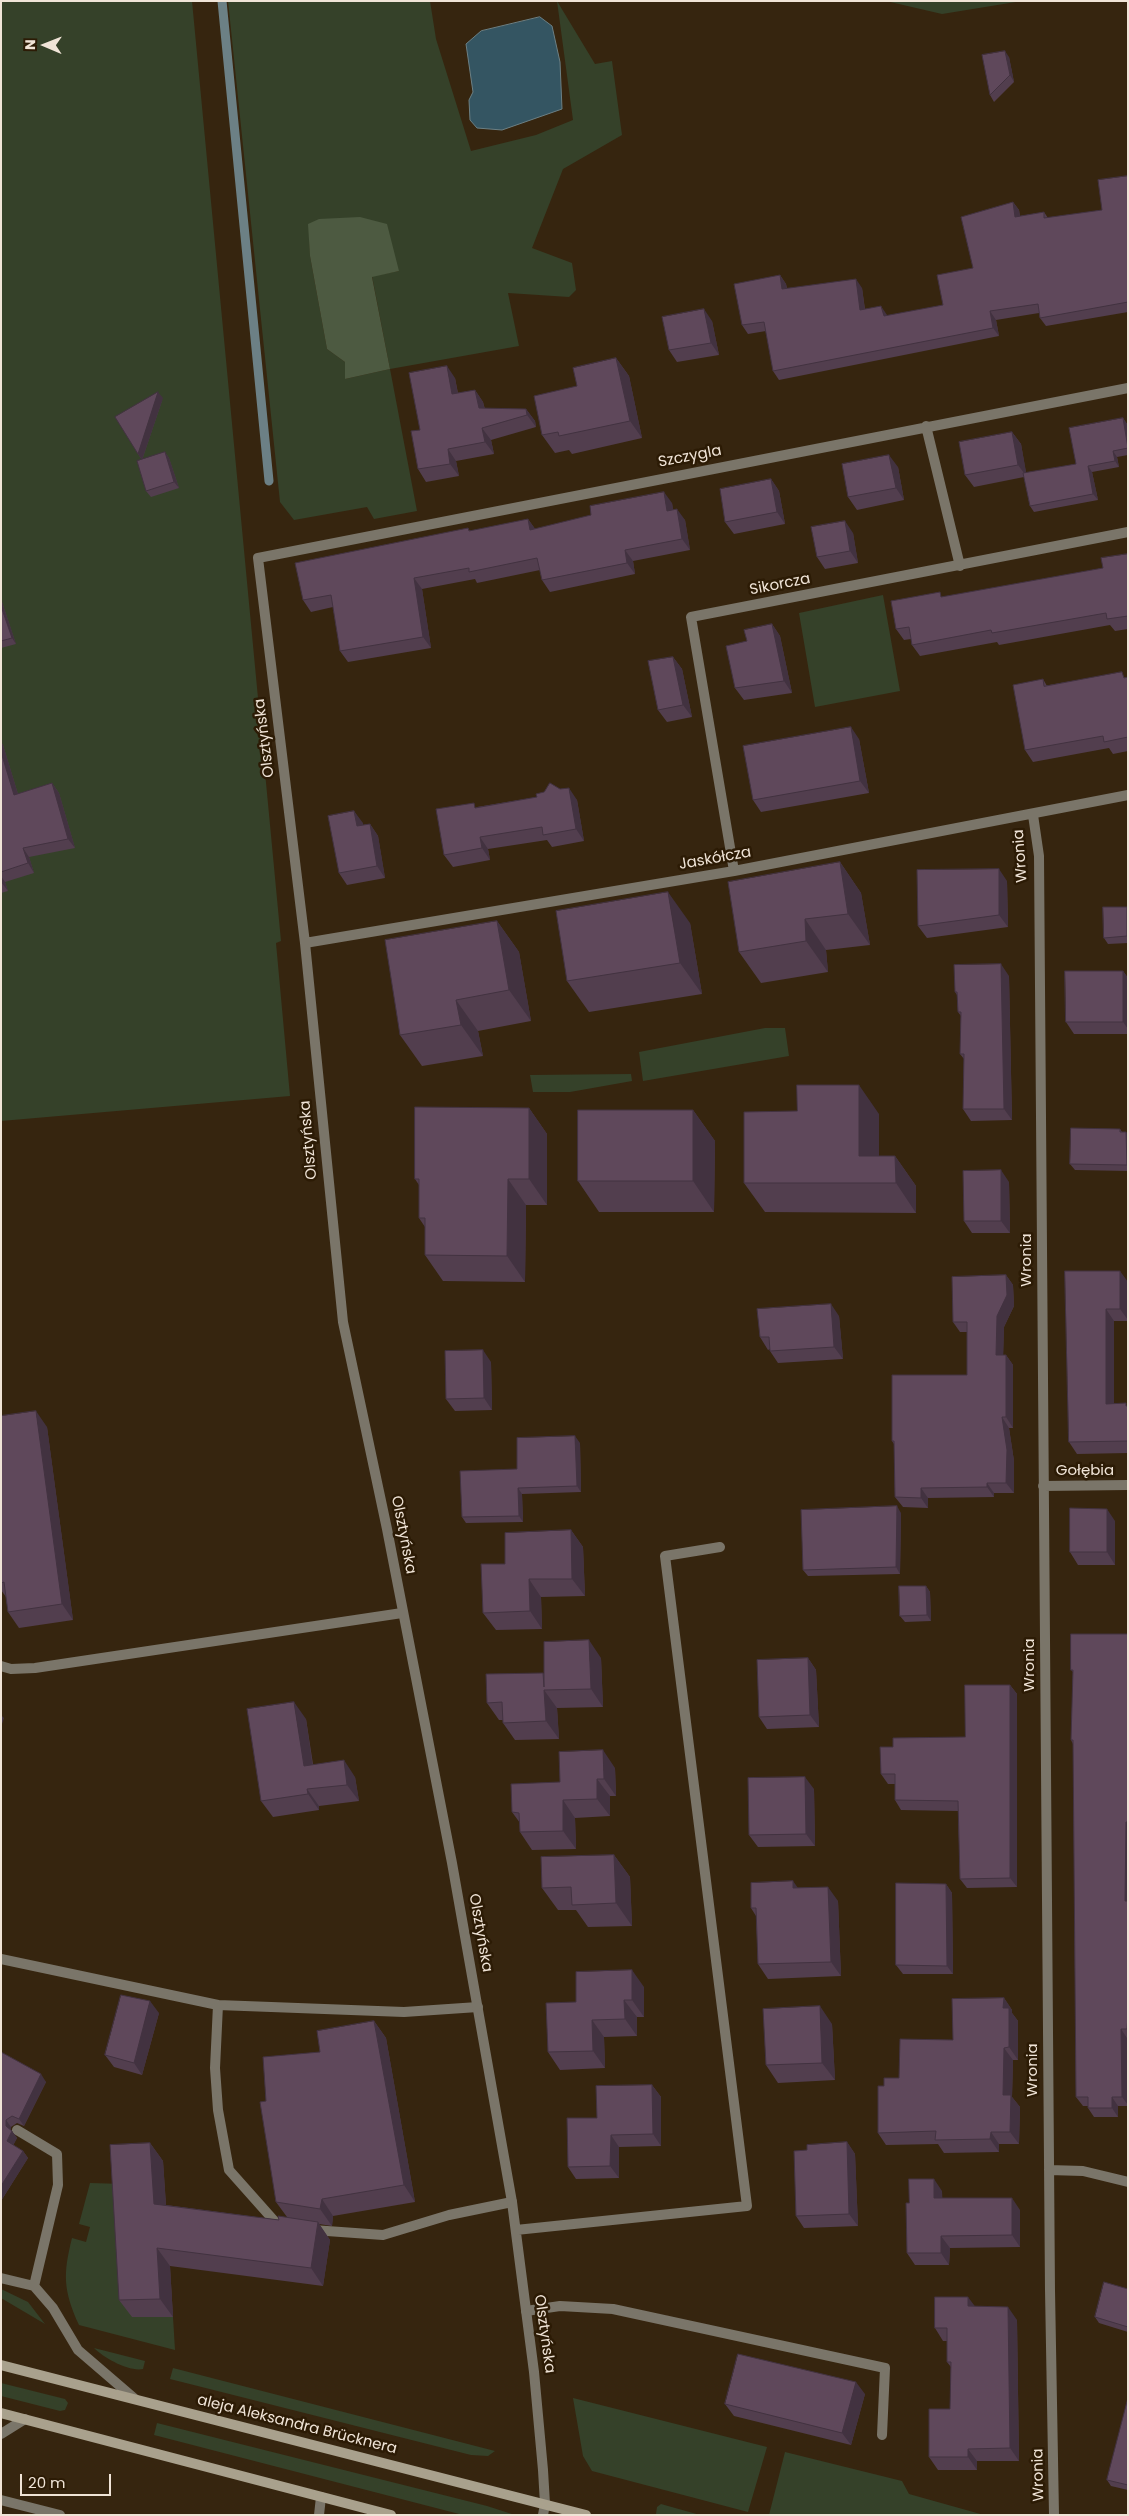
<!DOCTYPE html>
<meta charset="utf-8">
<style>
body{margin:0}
#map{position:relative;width:1129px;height:2516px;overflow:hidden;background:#36250f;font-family:Poppins,sans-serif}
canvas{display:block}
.frame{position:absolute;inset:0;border:2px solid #f0e4d7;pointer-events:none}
.north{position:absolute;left:20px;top:20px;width:50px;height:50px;-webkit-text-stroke:4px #2c1b05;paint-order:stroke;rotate:271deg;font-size:14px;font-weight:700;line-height:20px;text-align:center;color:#f0e4d7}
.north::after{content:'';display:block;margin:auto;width:18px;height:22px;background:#f0e4d7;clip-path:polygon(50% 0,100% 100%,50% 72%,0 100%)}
.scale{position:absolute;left:20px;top:2474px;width:91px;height:22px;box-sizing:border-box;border:2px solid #f0e4d7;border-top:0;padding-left:6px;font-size:15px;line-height:18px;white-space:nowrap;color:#f0e4d7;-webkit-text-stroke:4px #2c1b05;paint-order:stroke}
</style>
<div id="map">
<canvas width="1129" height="2516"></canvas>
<div class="frame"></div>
<div class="north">N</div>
<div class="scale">20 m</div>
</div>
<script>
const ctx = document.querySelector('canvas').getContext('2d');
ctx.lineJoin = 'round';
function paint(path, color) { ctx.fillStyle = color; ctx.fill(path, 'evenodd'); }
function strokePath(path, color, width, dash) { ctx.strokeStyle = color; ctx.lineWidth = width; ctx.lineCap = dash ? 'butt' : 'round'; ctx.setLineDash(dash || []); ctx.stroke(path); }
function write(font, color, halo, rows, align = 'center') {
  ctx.font = font + ' Poppins,sans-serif'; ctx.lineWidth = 5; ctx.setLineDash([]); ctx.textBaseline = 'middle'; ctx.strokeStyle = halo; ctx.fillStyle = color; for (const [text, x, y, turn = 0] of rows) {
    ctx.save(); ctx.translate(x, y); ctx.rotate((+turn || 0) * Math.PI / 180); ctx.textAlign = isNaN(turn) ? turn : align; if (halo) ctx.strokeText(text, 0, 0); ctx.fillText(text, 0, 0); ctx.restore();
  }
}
paint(new Path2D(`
 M1,1H192L281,941L276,943L290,1096L1,1121Z
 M228,1H430L436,39L471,151L536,135L573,120L557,1L595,64L612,61L622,135L563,169L532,248L572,263L576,290L569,297L508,293L519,346L390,369L417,511L374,519L367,507L294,520L280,502ZM309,224L399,271L372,276L390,369L345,379V362L327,349L310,256Z
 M886,1H1022L942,14Z
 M883,595L900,691L815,707L799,613Z
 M765,1028H785L789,1056L643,1081L639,1052Z
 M631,1074L632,1081L570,1092H533L530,1075Z
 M90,2183L124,2184L132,2317H173L175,2350L79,2325C63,2290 63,2274 72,2238L86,2242L90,2227L79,2224Z
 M1,2289L28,2302L45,2324L1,2298Z
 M94,2348L145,2361L143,2369C129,2372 104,2358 94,2348Z
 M173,2368L495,2451L488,2456L471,2455L170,2379Z
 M1,2383L65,2399L68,2403L65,2410L60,2411L1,2396Z
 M573,2398L767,2447L748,2512L592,2471L583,2456Z
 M157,2423L487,2506L515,2515H463L154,2435Z
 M785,2452L902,2481L909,2494L984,2515H769Z
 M661,2504L700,2515L656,2514L657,2507Z`), '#354129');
paint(new Path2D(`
 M360,217L387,224L399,271L372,277L390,369L345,379V362L327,349L310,256L308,224L319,219Z`), '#4d5a41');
const water = new Path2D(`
 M540,17L552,26L560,62L562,109L502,130L477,128L470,120L469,100L473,92L466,44L481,31Z`);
paint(water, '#345562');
strokePath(water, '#6c8085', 1);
strokePath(new Path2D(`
 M222,1L269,481`), '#6c8085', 9);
strokePath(new Path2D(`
 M1,1666L11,1669L35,1668L402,1613
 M1,1959L218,2005
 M17,2130L57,2154L58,2185L34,2286
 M283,2225L277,2224L229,2170L218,2110L215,2068L218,2005L404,2012L478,2007
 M313,2230L383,2235L449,2215L512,2202
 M1,2278L34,2286L53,2308L78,2350L135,2399
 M526,2311L560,2306L613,2309L885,2368L882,2435
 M1,2434L25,2419
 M1,2500L60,2515
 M319,2515L321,2497`), '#7a7569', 10);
strokePath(new Path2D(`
 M926,426L960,566
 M1033,815L1039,856L1050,2290L1054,2515
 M734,871L691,617L1128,532
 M305,943L734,871L1128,795
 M1043,1486L1128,1485
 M1049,2170L1083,2171L1128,2182
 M516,2230L747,2206L665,1556L720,1547
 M543,2515L545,2504L543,2470L534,2372L512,2202L452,1863L387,1529L343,1322L305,943L258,558L1128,388`), '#7a7569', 10);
strokePath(new Path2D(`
 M1,2365L586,2515
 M1,2413L391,2515`), '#a9a18d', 10);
paint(new Path2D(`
 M1009,57L1014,82L994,102L990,95Z
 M1128,176V312L1046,326L1040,318L1039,313L996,320L999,336L779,380L773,371L766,331L748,334L742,325L780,275L786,284L787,288H862L865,309L887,315V316L943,305L973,268L1013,202L1019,210L1020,216L1044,212L1048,218L1102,210Z
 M712,321L719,355L677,362L669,350Z
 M616,358L629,376L642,438L572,454L569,450L555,453L542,435Z
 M455,378L458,393L475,390L483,402L485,409H526L535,421L536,427L491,440L494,454L456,461L459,476L426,482L418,469L420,430Z
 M163,398L142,460L165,452L169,458L179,488L151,497L146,491L142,460L138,454Z
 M1123,418L1127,424L1128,429V455L1117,457L1119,467L1092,472L1098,500L1034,512L1030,506L1024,477L974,487L965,475L1012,432L1021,444L1026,473L1076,464Z
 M898,467L904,500L857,510L848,497Z
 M771,479L779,491L785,524L734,534L725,522Z
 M672,503L673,510L685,520L690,550L633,561L635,574L550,592L542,580L540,570L477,583L475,579L422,589L431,648L348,662L340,651L333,607L311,612L303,600L468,528L470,531L528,519L535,529Z
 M853,533L858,563L825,569L817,557Z
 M1128,554V629L1115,631L1110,625L999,645L997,642L920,656L912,645L911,639L904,640L896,629L944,597L1103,568Z
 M1,599L16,644L1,648Z
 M772,624L780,636L792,693L744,700L735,688L747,641Z
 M673,657L682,669L692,717L667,722L658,710Z
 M1128,677V751L1113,754L1109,748L1033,762L1025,750L1043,679L1047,686Z
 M859,739L869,793L761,812L753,800Z
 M1,742L3,745L18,794L52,783L59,793L75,848L29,857L34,873L5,882L8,891L1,893Z
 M560,789L577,800L584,841L552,847L547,840L488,849L490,860L453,867L444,855L477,807L537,797Z
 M354,811L363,825L370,824L378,836L385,878L347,885L339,873Z
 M840,862L861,893L870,945L826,950L828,972L761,983L739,952Z
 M1007,881L1008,927L927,938L918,926Z
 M1128,908V943L1108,944L1104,938Z
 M497,921L519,952L531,1021L478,1031L483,1056L422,1066L400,1035Z
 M690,923L702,994L589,1012L567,981Z
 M1123,971L1128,978V1034H1074L1066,1022Z
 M1009,976L1012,1120L971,1121L963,1109L964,1059L960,1054L961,1016L958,1012L957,995L955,992Z
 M529,1108L547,1134V1205H526L525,1282L443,1281L425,1255V1227L419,1218V1185L415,1179Z
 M693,1110L715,1141L714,1212H599L578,1181Z
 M879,1114V1156H895L916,1186V1213L765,1212L744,1183Z
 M1120,1129L1122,1132L1128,1134V1171L1075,1170L1070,1164Z
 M1009,1182L1010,1233H972L964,1221Z
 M1065,1271L1128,1282V1321H1114V1403L1128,1406V1453L1077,1454L1069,1442Z
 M1006,1275L1013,1285L1014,1306L1004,1327L1003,1355H1006L1013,1365V1428H1009L1014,1461V1493H994V1497L928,1498V1508L903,1507L895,1497L894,1444L892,1441L967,1375V1332H960L953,1322Z
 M839,1316L843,1359L778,1363L770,1351V1349L768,1350L760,1337Z
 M491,1362L492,1410L455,1411L446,1399Z
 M1,1416L47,1427L73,1620L19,1628L8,1612L6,1597L1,1590Z
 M580,1443L581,1492L522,1494L523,1522L466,1523L462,1517L517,1469Z
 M901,1513L900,1574L808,1576L803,1570Z
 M1115,1521V1565H1078L1070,1552Z
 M571,1530L583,1547L585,1596L541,1597L542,1629L496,1630L483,1613L505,1564Z
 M926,1586L930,1592L931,1621L905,1622L900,1616Z
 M1128,1634V2038H1127L1128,2106H1118V2117H1094L1088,2108V2106H1083L1076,2097L1073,1744L1071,1740L1073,1672L1071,1670Z
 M601,1658L603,1707L557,1708L559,1739L515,1740L503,1723V1720H499L487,1703L543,1673L544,1674Z
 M808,1658L816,1670L819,1727L767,1729L759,1717Z
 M1010,1685L1017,1694V1887L967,1888L960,1879L958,1811L901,1810L895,1800V1784H888L881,1774L893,1747L965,1737Z
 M306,1719L313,1764L355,1777L359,1801L319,1806V1810L273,1817L261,1801Z
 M615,1768L616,1796H610V1816L575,1818L576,1849L532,1850L520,1832V1823L512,1812L560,1782Z
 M814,1789L815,1846L758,1847L749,1835Z
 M614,1855L630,1877L632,1926L588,1927L576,1910H558L542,1888Z
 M946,1884L952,1893L953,1974H903L896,1965Z
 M798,1888L838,1901L841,1976L768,1979L758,1964L756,1916L751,1908Z
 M644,1987V2017H637V2036L604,2037L605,2068L560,2070L548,2052L576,2002Z
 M1004,1998L1012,2010V2013L1018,2021V2060H1013L1012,2097L1020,2107L1019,2144H999V2152L944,2153L938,2144L886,2145L878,2133L884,2086L899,2078L953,2040Z
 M159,2013L142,2075L114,2067L105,2055Z
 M374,2021L386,2038L415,2202L333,2216L332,2226L319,2224L330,2240L323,2286L170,2266L173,2317H132L119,2300L150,2143L163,2161L166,2205L279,2220L287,2217L276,2202L266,2101L320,2052Z
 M832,2024L835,2080L778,2083L766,2065Z
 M1,2052L46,2082L24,2126L17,2123L11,2127V2130L17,2138L13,2145L23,2151L28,2158L1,2201Z
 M652,2085L661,2097V2146L619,2147V2178L576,2179L568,2167L597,2118Z
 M847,2142L855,2154L858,2226L804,2228L796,2216L807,2150Z
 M942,2191V2198L1020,2210V2247L950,2248L949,2265H915L907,2253L909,2203Z
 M1128,2289V2332L1099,2323L1095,2317Z
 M975,2307L1017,2320L1019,2461H977V2470H938L929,2457L950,2409L951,2367L947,2362V2341H943L935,2328Z
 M865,2394L851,2445L734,2416L725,2404Z
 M1128,2398V2490L1111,2486L1107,2480Z`), '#523e4e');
paint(new Path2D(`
 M1005,51L1009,57L1014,82L1010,75Z
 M1013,202L1019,210L1021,225L1015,217Z
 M780,275L786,284L788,297L782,289Z
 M856,279L862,288L866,319L860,310Z
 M881,306L887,315L890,325L884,316Z
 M704,309L712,321L719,355L711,343Z
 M990,311L996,320L999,336L993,328Z
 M616,358L629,376L642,438L630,421Z
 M447,366L455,378L460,406L452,394Z
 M475,390L483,402L487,420L479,408Z
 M158,392L163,398L142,460L138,454Z
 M526,409L535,421L536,427L527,415Z
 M1123,418L1127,424L1128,429V446Z
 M482,428L491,440L494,454L485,442Z
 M1012,432L1021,444L1027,477L1018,465Z
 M448,449L456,461L459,476L450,464Z
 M1113,451L1117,457L1119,467L1115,461Z
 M165,452L169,458L179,488L174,482Z
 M889,455L898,467L904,500L896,488Z
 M1088,466L1092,472L1098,500L1093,494Z
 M771,479L779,491L785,524L777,512Z
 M664,492L672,503L675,522L667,511Z
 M677,509L685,520L690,550L682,539Z
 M528,519L536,530H530Z
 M845,521L853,533L858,563L850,551Z
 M625,550L633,561L635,574L627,563Z
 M414,578L422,589L431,648L423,637Z
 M1,599L16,644L12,638L1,606Z
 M772,624L780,636L792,693L784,681Z
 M673,657L682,669L692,717L683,705Z
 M851,727L859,739L869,793L860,781Z
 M1,742L3,745L21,804L14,795L1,752Z
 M52,783L59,793L75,848L68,839Z
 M569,788L577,800L584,841L576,829Z
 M354,811L363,823L365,838L357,826Z
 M370,824L378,836L385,878L377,866Z
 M480,837L488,849L490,860L482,848Z
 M23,848L29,857L34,873L28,863Z
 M840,862L861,893L870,945L848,914Z
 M999,869L1007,881L1008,927L999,915Z
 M1,876L5,882L8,891L1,882Z
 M668,892L690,923L702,994L680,963Z
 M1127,907L1128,908V937L1127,936Z
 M805,919L826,950L828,972L806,941Z
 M497,921L519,952L531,1021L509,990Z
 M1001,964L1009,976L1012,1120L1004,1109Z
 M1123,971L1128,978V1029L1123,1022Z
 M456,1000L478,1031L483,1056L461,1025Z
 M859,1085L879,1114V1183L859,1156Z
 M529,1108L547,1134V1205L529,1179Z
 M693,1110L715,1141L714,1212L693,1181Z
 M1126,1132L1128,1134V1166L1127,1165Z
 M895,1156L916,1186V1213L896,1183Z
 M1001,1170L1009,1182L1010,1233L1001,1221Z
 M508,1179L526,1205L525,1282L507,1256Z
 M1120,1271L1128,1282V1320L1120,1309Z
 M1006,1275L1013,1285L1014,1306L1004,1327L1003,1365L996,1355L997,1316Z
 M831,1304L839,1316L843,1359L834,1347Z
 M1106,1309L1114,1321V1415L1106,1404Z
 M483,1350L491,1362L492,1410L484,1398Z
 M1006,1355L1013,1365V1428L1006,1417Z
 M36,1411L47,1427L73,1620L62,1604Z
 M1002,1417L1009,1428L1014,1461V1493L1006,1483Z
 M575,1436L580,1443L581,1492L577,1486Z
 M987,1483L994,1493V1497L987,1487Z
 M518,1488L522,1494L523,1522L519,1516Z
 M921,1488L928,1498V1508L921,1498Z
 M897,1506L901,1513L900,1574L896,1567Z
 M1107,1509L1115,1521V1565L1107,1552Z
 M571,1530L583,1547L585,1596L572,1579Z
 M529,1579L541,1597L542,1629L530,1611Z
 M926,1586L930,1592L931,1621L927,1615Z
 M589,1640L601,1658L603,1707L591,1689Z
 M808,1658L816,1670L819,1727L810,1715Z
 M1010,1685L1017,1694V1887L1010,1878Z
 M544,1690L557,1708L559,1739L546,1721Z
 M294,1702L306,1719L315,1782L304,1766Z
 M1,1715L4,1718L1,1727Z
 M603,1750L615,1768L616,1796L604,1779Z
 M344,1760L355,1777L359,1801L347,1785Z
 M805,1777L814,1789L815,1846L806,1834Z
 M597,1779L610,1796V1816L597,1799Z
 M307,1789L319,1806V1810L308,1794Z
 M563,1800L575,1818L576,1849L563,1831Z
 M1126,1822L1128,1826V1905L1125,1901Z
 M614,1855L630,1877L632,1926L616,1903Z
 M793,1881L803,1895L793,1888Z
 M946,1884L952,1893L953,1974L947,1966Z
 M828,1887L838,1901L841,1976L831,1962Z
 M632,1970L644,1987V2017L632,2000Z
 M1004,1998L1012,2010V2013L1018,2021V2060L1009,2047L1003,2008Z
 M624,2000L637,2017V2036L625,2019Z
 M150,2001L159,2013L142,2075L134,2063Z
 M820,2006L832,2024L835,2080L822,2063Z
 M592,2020L604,2037L605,2068L593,2051Z
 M374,2021L386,2038L415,2202L404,2185Z
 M1121,2029L1127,2038L1128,2105L1122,2097Z
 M1004,2048L1013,2060L1012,2097L1020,2107L1019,2144L1010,2132L1003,2095Z
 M41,2074L46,2082L24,2126L19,2119Z
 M652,2085L661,2097V2146L653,2134Z
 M1112,2097L1118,2106V2117L1112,2108Z
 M6,2120L11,2127V2133L6,2126Z
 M12,2131L17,2138L12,2148L7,2141Z
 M991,2132L999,2144V2152L990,2139Z
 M611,2135L619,2147V2178L610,2166Z
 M847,2142L855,2154L858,2226L849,2214Z
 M150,2143L163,2161L167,2221L154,2204Z
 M23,2151L28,2158L1,2201V2186Z
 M934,2179L942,2191L943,2210L934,2198Z
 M1012,2198L1020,2210V2247L1012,2235Z
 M322,2199L333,2216L332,2226L320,2209Z
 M318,2222L330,2240L323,2286L311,2268Z
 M941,2236L950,2248L949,2265L941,2253Z
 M157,2248L170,2266L173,2317L160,2299Z
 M968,2297L977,2309L968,2306Z
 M1008,2307L1017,2320L1019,2461L1010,2448Z
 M856,2382L865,2394L851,2445L842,2433Z
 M968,2449L977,2461V2470L968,2457Z`), '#423240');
const building = new Path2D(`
 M1005,51L1010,75L990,95L982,55Z
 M1128,176V302L1040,318L1038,304L990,311L993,328L773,371L764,322L742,325L734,284L780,275L782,289L856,279L860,310L881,306L884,316L943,305L937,275L973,268L961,217L1013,202L1015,217L1044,212V218L1102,210L1098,180Z
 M704,309L711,343L669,350L662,317Z
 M616,358L630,421L559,436L558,432L542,435L534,396L577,386L573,368Z
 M447,366L452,394L475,390L479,408L526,409L527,415L482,428L485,442L448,449L450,464L418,469L411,431L420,430L409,373Z
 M158,392L138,454L115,417Z
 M1123,418L1128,448L1113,451L1115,461L1088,466L1093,494L1030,506L1023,473L1076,464L1069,428Z
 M1012,432L1018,465L965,475L959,442Z
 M165,452L174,482L146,491L137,461Z
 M889,455L896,488L848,497L842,464Z
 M771,479L777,512L725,522L720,489Z
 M664,492L667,511L677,509L682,539L625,550L627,563L542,580L537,558L469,572V568L414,578L423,637L340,651L331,595L303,600L295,563L468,528L469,531L528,519L530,530L591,515L590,506Z
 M845,521L850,551L817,557L811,527Z
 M1128,554V616L1107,619L1106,613L992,633L991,630L912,645L909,627L896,629L891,601L940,592L941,597L1103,568L1101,558Z
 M1,606L12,638L1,641Z
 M772,624L784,681L735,688L726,646L747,641L744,630Z
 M673,657L683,705L658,710L648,661Z
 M1122,672L1124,678L1128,677V737L1104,742L1103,736L1025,750L1013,685L1043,679L1044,686Z
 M851,727L860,781L753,800L743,746Z
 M1,752L14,795L52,783L68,839L23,848L28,863L1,872Z
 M550,783L560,789L569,788L576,829L543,835L542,827L480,837L482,848L444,855L436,809L474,803L475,808L537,797L536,794L544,792Z
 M354,811L357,826L370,824L377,866L339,873L328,816Z
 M840,862L848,914L805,919L806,941L739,952L728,882Z
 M999,869V915L918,926L917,870Z
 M668,892L680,963L567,981L556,911Z
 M1103,907H1127V936L1104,938Z
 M497,921L509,990L456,1000L461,1025L400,1035L385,940Z
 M1001,964L1004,1109H963L964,1054H960L961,1012H958L957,992H955L954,965Z
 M1065,971H1123V1022H1066Z
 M797,1085H859V1156H895L896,1183H744V1112L797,1111Z
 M415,1107L529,1108V1179H508L507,1256L425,1255V1218H419V1179H415Z
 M578,1110H693V1181H578Z
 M1071,1128L1120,1129V1132H1126L1127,1165L1070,1164Z
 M1001,1170V1221H964L963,1171Z
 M1065,1271H1120V1309H1106V1404L1126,1403V1406H1128V1441L1069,1442Z
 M1006,1275L1007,1295L997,1316L996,1355H1006V1417H1002L1007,1450L1006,1483H987V1487L921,1488V1498L895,1497L894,1441H892V1375H967V1322H953L952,1277Z
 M831,1304L834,1347L770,1351L769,1337H760L757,1309Z
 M483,1350L484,1398L446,1399L445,1351Z
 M36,1411L62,1604L8,1612L4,1582L1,1583V1416Z
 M575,1436L577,1486L518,1488L519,1516L462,1517L460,1471L517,1469V1438Z
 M897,1506L896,1567L803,1570L801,1510Z
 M1070,1508L1107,1509V1552H1070Z
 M571,1530L572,1579H529L530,1611L483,1613L481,1564H505V1533Z
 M899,1586H926L927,1615L900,1616Z
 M1071,1634H1128V1822H1126L1125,1901H1128V2016L1127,2029H1121L1122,2097H1112V2108H1088V2097H1076L1073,1740H1071L1073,1670H1071Z
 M589,1640L591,1689L544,1690L546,1721L503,1723L502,1702L487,1703L486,1674L543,1673L544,1687V1642Z
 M808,1658L810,1715L759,1717L757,1660Z
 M965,1685H1010V1878L960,1879L958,1801L895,1800V1774H881L880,1747H893V1738L965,1737Z
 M294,1702L304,1766L344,1760L347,1785L307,1789L308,1794L261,1801L247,1709Z
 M603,1750L604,1779H597V1799L563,1800V1831L520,1832L519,1813L512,1812L511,1784L560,1782L559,1752Z
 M805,1777L806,1834L749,1835L748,1778Z
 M614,1855L616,1903L572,1905L571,1887L542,1888L541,1857Z
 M793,1881V1888L828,1887L831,1962L758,1964L756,1908H751V1883Z
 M896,1883L946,1884L947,1966L896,1965Z
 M632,1970V2000H624L625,2019L592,2020L593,2051L548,2052L546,2003L576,2002V1972Z
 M121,1995L150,2001L134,2063L105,2055Z
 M1004,1998L1003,2008H1009V2047L1004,2048L1003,2095H1011L1010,2132H991L990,2139L935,2140L936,2131L878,2133V2086H884V2078H899L900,2039L953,2040L952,1999Z
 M820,2006L822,2063L766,2065L763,2009Z
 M374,2021L404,2185L322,2199L320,2209L276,2202L260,2102L266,2101L263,2057L320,2052L317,2031Z
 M1,2052L41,2074L19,2119L12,2116L6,2120V2126L12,2131L7,2141L23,2151L1,2186Z
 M652,2085L653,2134L611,2135L610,2166L568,2167L567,2118H597L596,2086Z
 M847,2142L849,2214L796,2216L794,2151L807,2150V2145Z
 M150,2143L154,2204L279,2220L278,2216L318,2222L311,2268L157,2248L160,2299L119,2300L110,2145Z
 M909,2179H934V2198H1012V2235L941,2236V2253H907L906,2203H909Z
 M1104,2282L1128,2289V2327L1095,2317Z
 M935,2297H968V2306L1008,2307L1010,2448L968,2449V2457H929V2409H950L951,2362H947V2328H935Z
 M738,2354L856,2382L842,2433L725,2404Z
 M1128,2398V2485L1107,2480Z`);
paint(building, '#5f485b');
strokePath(building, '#423240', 1);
write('15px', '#f0e4d7', '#2c1b05', [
 ["Szczygla",690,457,-11],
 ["Sikorcza",780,585,-11],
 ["Olsztyńska",265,738,-97],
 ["Wronia",1021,856,-94],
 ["Jaskółcza",715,859,-10],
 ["Olsztyńska",309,1140,-95],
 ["Wronia",1027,1260,-90],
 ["Gołębia",1085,1471],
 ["Olsztyńska",403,1535,79],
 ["Wronia",1030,1665,-90],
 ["Olsztyńska",480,1933,80],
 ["Wronia",1033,2070,-90],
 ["Olsztyńska",544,2334,82],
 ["aleja Aleksandra Brücknera",297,2425,14],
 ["Wronia",1039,2475,-91]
]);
</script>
